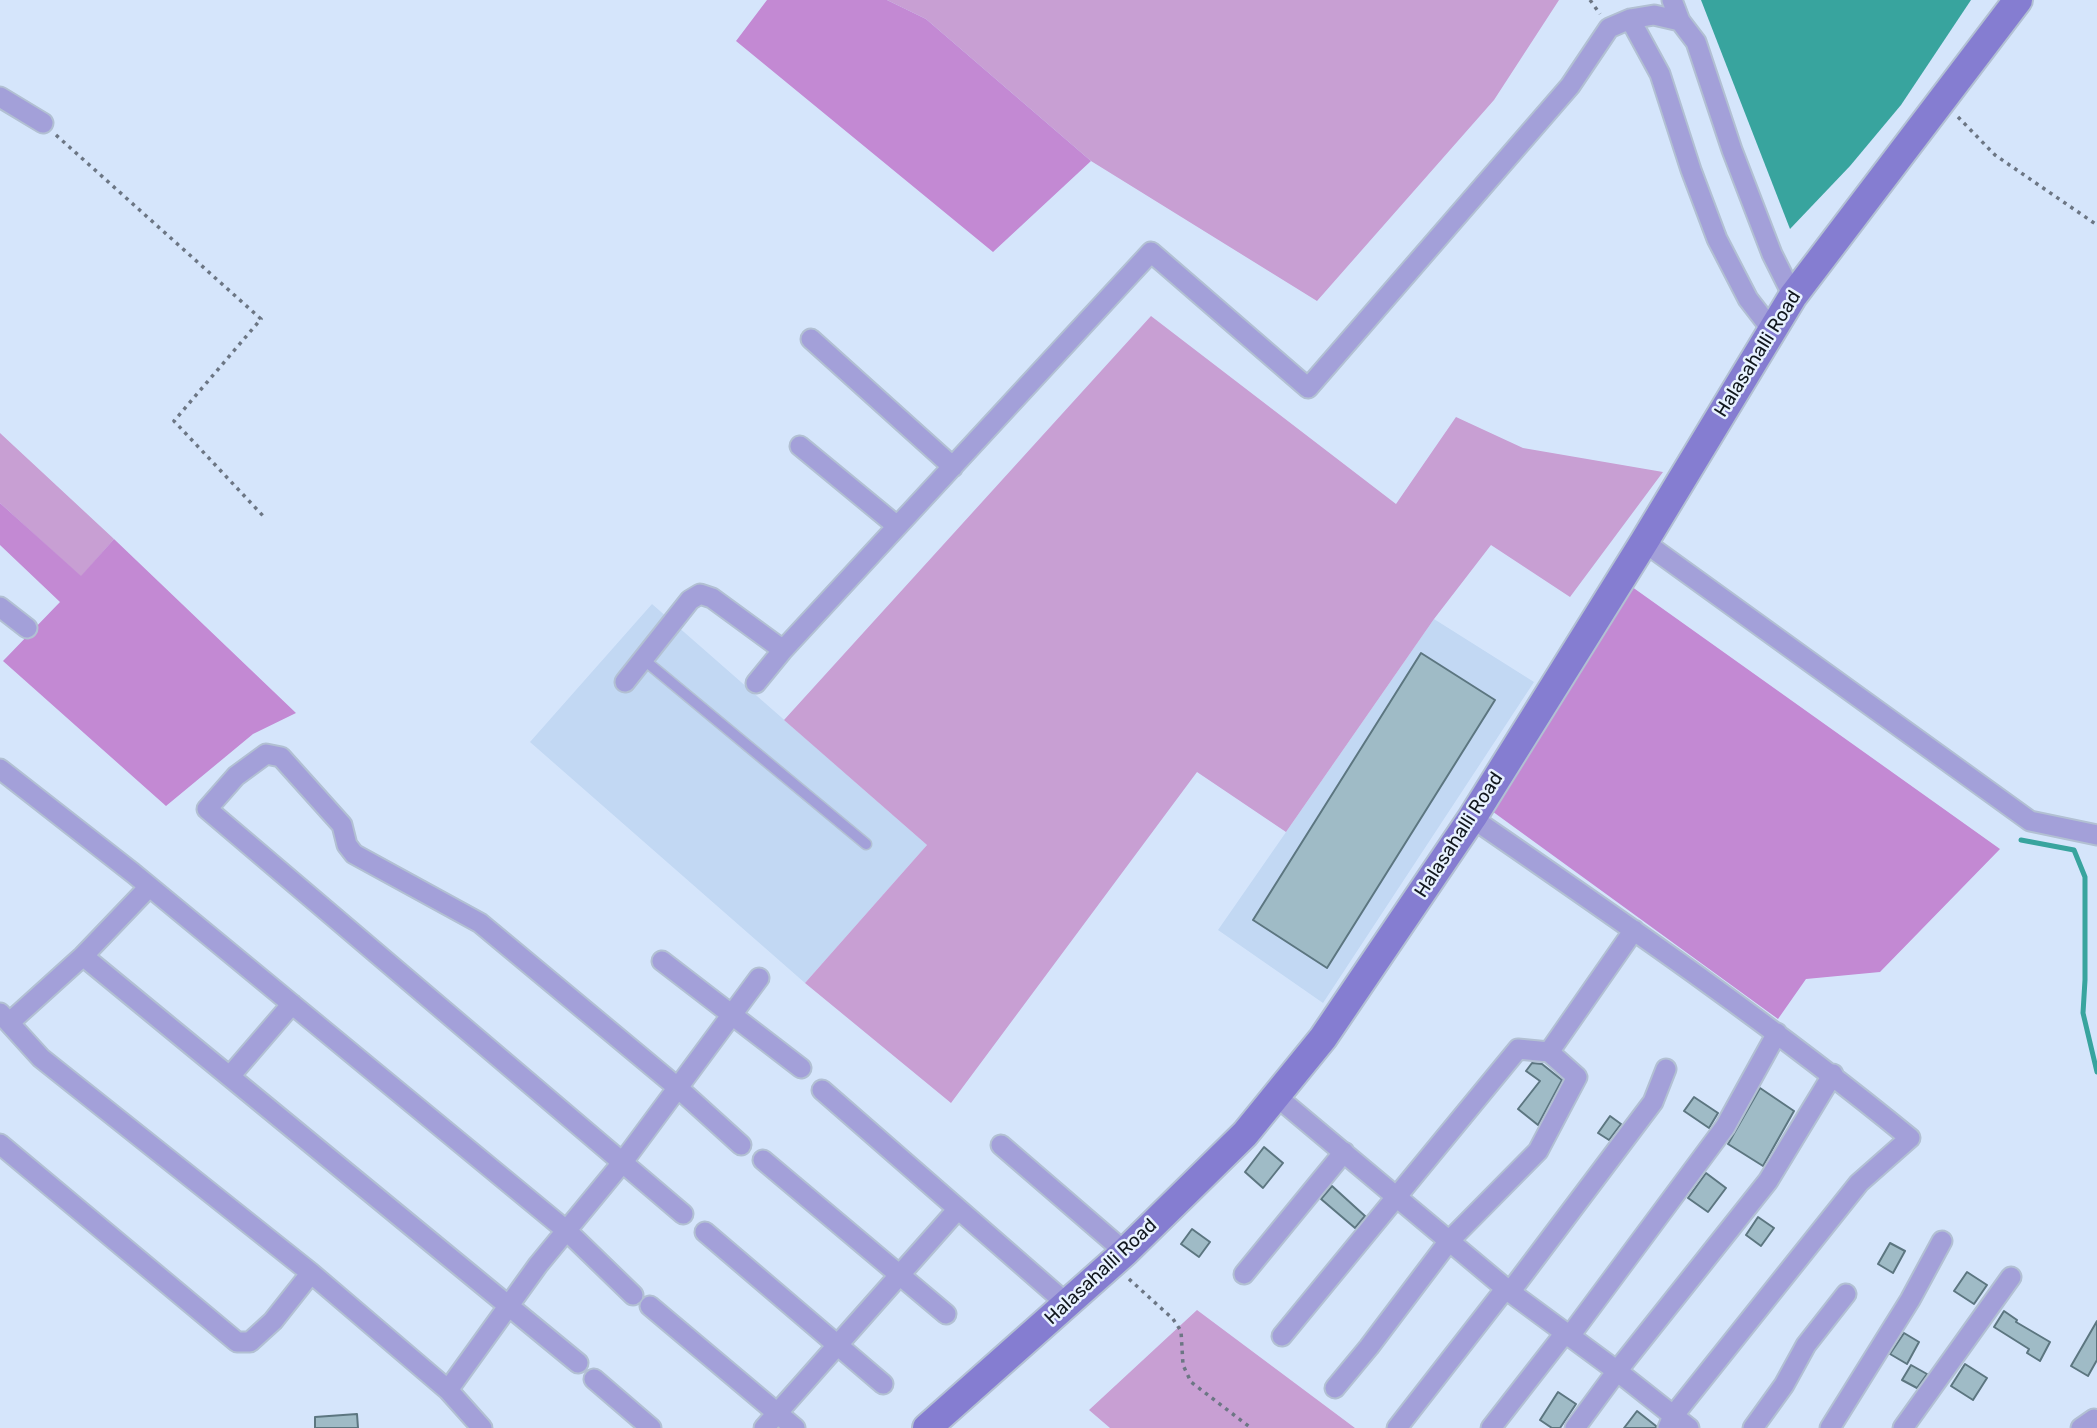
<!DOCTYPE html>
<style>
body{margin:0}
canvas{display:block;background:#d5e5fb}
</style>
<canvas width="2097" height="1428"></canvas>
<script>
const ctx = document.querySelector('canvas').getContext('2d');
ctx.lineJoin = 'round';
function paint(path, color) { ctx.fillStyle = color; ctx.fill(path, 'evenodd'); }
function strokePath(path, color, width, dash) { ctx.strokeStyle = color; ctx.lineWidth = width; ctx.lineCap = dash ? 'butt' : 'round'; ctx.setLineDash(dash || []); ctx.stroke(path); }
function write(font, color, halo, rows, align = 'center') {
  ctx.font = font + ' Rubik,sans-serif'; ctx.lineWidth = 5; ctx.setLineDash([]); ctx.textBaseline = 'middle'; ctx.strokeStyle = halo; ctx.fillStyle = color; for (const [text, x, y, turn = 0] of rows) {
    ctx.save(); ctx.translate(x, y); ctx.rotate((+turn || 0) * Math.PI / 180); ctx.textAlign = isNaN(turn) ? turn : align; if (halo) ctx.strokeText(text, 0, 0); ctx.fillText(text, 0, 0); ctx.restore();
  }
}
paint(new Path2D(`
 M652,604L927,845L805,983L530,742Z
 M1434,619L1534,682L1323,1003L1218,930Z`), '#c2d8f3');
paint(new Path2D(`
 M887,0H1559L1494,100L1317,301L1091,161L926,19Z
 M1151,316L1396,504L1456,417L1523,448L1663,472L1570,597L1491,545L1434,619L1286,832L1197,772L951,1103L805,983L927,845L784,720Z
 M0,433L114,539L81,577L0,503Z
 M1197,1310L1355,1428H1110L1089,1410Z`), '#c89fd3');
paint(new Path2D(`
 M767,0H887L926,19L1091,161L993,252L736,41Z
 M0,503L81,576L114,539L296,713L253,734L166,806L3,661L60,602L0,545Z
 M1628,584L2000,849L1880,972L1806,979L1778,1019L1485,806Z`), '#c389d3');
paint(new Path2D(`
 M1701,0H1971L1901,105L1850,166L1790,229Z`), '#38a49e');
strokePath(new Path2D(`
 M2021,840L2074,850L2085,877V980L2083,1013L2097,1072`), '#38a49e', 5);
const building = new Path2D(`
 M1421,653L1495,700L1327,968L1253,920Z
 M1532,1063L1542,1064L1562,1080L1538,1125L1518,1109L1540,1081L1526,1071Z
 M1760,1088L1794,1111L1763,1166L1728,1144Z
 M1694,1097L1718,1113L1709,1128L1684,1111Z
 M1610,1116L1621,1124L1609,1140L1598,1133Z
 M1264,1147L1283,1163L1263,1188L1245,1172Z
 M1706,1173L1726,1188L1708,1212L1688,1198Z
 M1332,1186L1365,1216L1355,1228L1321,1199Z
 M1758,1217L1774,1228L1761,1246L1746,1235Z
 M1192,1229L1210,1242L1199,1257L1181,1244Z
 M1890,1243L1905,1251L1893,1273L1878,1264Z
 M1967,1272L1987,1285L1974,1304L1954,1291Z
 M2004,1311L2017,1320L2016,1322L2050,1342L2040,1361L2027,1353L2029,1349L1994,1327Z
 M2097,1321V1360L2088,1376L2071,1366Z
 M1904,1333L1919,1342L1907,1364L1890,1354Z
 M1965,1364L1987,1378L1973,1400L1951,1386Z
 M1911,1365L1927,1374L1917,1388L1902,1380Z
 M1558,1392L1576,1404L1560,1428H1552L1540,1420Z
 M1637,1411L1656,1426V1428H1624Z
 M357,1414L358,1428H315V1417Z`);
paint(building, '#9fbbc6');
strokePath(building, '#5c7680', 2);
const lane = new Path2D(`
 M643,659L866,844`);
const street = new Path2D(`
 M1672,0L1680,21
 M1630,19L1660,74L1691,170L1717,239L1748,299L1772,330
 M0,97L43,123
 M811,339L953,467
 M800,446L897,526
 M1644,542L2030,821L2097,835
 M0,607L27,628
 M625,682L690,600L700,594L712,598L783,650
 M756,683L783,650L1151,252L1308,388L1570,86L1609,28L1630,19L1654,15L1680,21L1696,42L1732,150L1772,254L1793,296
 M0,769L133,873L567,1231L633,1295
 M1472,818C1621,921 1770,1023 1910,1138L1859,1183L1673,1416L1668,1428
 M83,956L578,1363
 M662,961L801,1068
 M0,1013L41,1058L311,1273L448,1390L482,1428
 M10,1022L83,956L149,887
 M1549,1052L1634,930
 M230,1076L292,1004
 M822,1090L1067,1304
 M1276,1096L1510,1292L1617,1371L1689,1428
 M0,1144L237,1342H250L273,1321L311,1273
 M1001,1145L1125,1252
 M763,1160L946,1314
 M683,1214L207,809L236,776L266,754L281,757L342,825L347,845L354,854L480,923L677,1087L741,1145
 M705,1232L883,1384
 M1244,1274L1344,1152
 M1510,1292L1653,1102L1666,1069
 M650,1306L795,1428
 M1282,1336L1518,1049L1549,1052L1577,1077L1538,1151L1449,1241L1369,1347L1335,1388
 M1569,1337L1725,1127L1777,1033
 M594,1379L651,1428
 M448,1390L538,1265L622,1163L759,978
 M764,1428L958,1209
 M1397,1428L1506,1288
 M1491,1428L1565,1333
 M1575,1428L1617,1371L1768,1181L1833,1074
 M1753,1428L1784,1385L1806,1345L1846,1294
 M1830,1428L1910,1300L1942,1241
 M1903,1428L2011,1277
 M2081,1428L2094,1419`);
const secondary = new Path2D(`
 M927,1428L1125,1252L1245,1134L1323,1038L1472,818L1644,542L1793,296L2018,0`);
strokePath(lane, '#b2c0d3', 13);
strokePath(street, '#b2c0d3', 23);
strokePath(secondary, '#b2c0d3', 32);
strokePath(new Path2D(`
 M1590,0L1600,14
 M1958,117L1995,155L2097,225
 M56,135L261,319L174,421L266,519
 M1129,1279L1173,1319L1181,1331L1183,1365L1191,1382L1251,1428`), '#6c7684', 3.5, [3.5, 5]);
strokePath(lane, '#a3a0d9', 10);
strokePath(street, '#a3a0d9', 19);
strokePath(secondary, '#857dd1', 28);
write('19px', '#11171e', '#e8f2ff', [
 ["Halasahalli Road",1758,354,-58],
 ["Halasahalli Road",1459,835,-57],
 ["Halasahalli Road",1101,1272,-43]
]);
</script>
